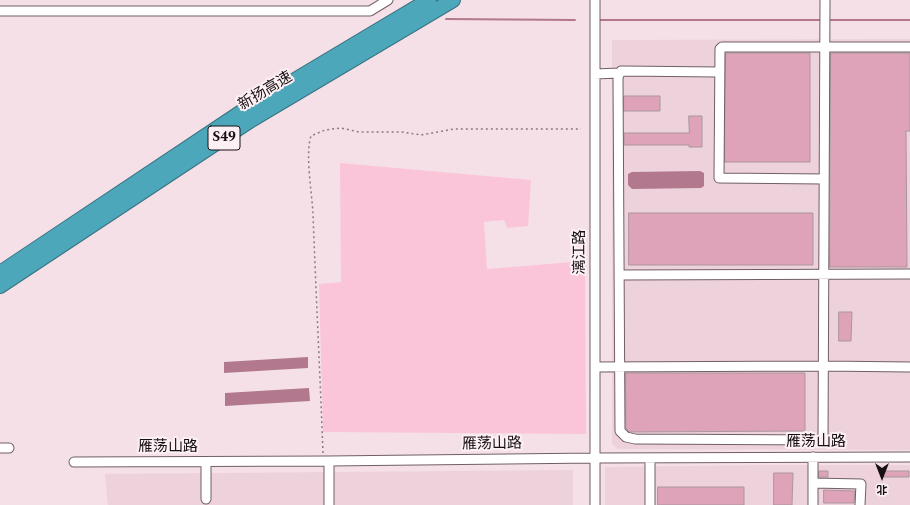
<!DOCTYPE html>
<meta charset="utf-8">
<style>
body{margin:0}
#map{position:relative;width:910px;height:505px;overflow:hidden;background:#f5e0e7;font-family:Spectral,"Noto Sans SC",serif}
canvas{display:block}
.north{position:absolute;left:862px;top:457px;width:40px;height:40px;-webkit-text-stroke:3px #fdf0f4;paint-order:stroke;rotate:180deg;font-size:11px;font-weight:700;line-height:16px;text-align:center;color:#161012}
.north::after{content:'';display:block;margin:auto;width:14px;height:18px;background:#161012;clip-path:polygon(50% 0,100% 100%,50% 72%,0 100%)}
</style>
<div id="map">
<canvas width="910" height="505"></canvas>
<div class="north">北</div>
</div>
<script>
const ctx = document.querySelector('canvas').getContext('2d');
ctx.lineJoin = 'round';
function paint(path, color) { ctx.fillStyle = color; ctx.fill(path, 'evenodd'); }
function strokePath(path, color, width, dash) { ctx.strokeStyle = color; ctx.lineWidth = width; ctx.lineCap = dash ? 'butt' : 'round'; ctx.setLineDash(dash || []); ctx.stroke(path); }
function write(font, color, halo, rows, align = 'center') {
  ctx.font = font + ' Spectral,"Noto Sans SC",serif'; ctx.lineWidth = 4; ctx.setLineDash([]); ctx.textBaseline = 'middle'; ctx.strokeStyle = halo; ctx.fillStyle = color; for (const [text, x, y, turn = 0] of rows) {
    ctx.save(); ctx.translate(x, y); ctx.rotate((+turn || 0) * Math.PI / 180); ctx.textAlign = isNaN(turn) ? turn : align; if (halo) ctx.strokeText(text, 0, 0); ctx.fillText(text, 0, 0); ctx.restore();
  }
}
paint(new Path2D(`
 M910,39V450L618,449L612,444V40Z
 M770,465H910V505H605V467Z
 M573,470V505H108L105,474Z`), '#edd1db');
paint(new Path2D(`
 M340,163L531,180L528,226L507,228L504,220L484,222L487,269L585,261L586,434L323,432L319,284L341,282Z`), '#fbc5d9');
paint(new Path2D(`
 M700,171L704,173V186L701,188L632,189L628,185V174L632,172Z
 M308,357V368L224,373V362Z
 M309,388L310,401L225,406V393Z`), '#b1788e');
strokePath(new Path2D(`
 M446,19L575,20
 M600,20H823
 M827,20H910`), '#b1788e', 2);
const building = new Path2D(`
 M726,53H810V162H725Z
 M831,53H910V131H906L907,267H830Z
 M624,96H660V111H624Z
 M689,116H702V147H689V145H624V133H689Z
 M629,213H813V265H629Z
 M839,312H852L851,341H839Z
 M626,373H805V431L629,432L626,428Z
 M819,471H828V477H819Z
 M882,471H909V477H882Z
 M774,473H793L792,505H774Z
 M658,487H744V505H658Z
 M824,490L855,491L854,503H824Z`);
paint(building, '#dea2b9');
strokePath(building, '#aa979e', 1);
const minor = new Path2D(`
 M0,11H370L388,0
 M719,72L621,71L618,77L620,431L626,437L635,439L823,440L825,0
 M595,74L619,73
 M824,179L719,178L720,49L722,47H910
 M619,275L910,274
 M595,367L823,366L910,367
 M0,448H9
 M813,457V505
 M329,461V505
 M74,462L329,461L595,458L910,457
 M206,462V499
 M813,483L861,484L860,505
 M595,505V0
 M650,505V458`);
const highway = new Path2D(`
 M0,273L243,111L429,0
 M0,286L251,120L453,0`);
strokePath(minor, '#715f66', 11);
strokePath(highway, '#397280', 16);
strokePath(new Path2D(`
 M323,453C320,374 316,294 313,214C312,193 305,154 311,136L325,130L341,128L359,132H402L421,135L454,129H581`), '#897b80', 1.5, [2, 3]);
strokePath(minor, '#fff', 9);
strokePath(highway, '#4ca7bb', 14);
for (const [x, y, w] of [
 [224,138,32]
]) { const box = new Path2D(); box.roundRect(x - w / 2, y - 12, w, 24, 3); ctx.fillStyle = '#fdf0f4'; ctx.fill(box); strokePath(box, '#161012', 1); }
write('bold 14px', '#161012', null, [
 ["S49",224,138]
]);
write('15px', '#161012', '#fdf0f4', [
 ["新扬高速",266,92,-31],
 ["漓江路",581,252,-90],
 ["雁荡山路",816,443],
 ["雁荡山路",492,445,-1],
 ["雁荡山路",168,448]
]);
</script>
